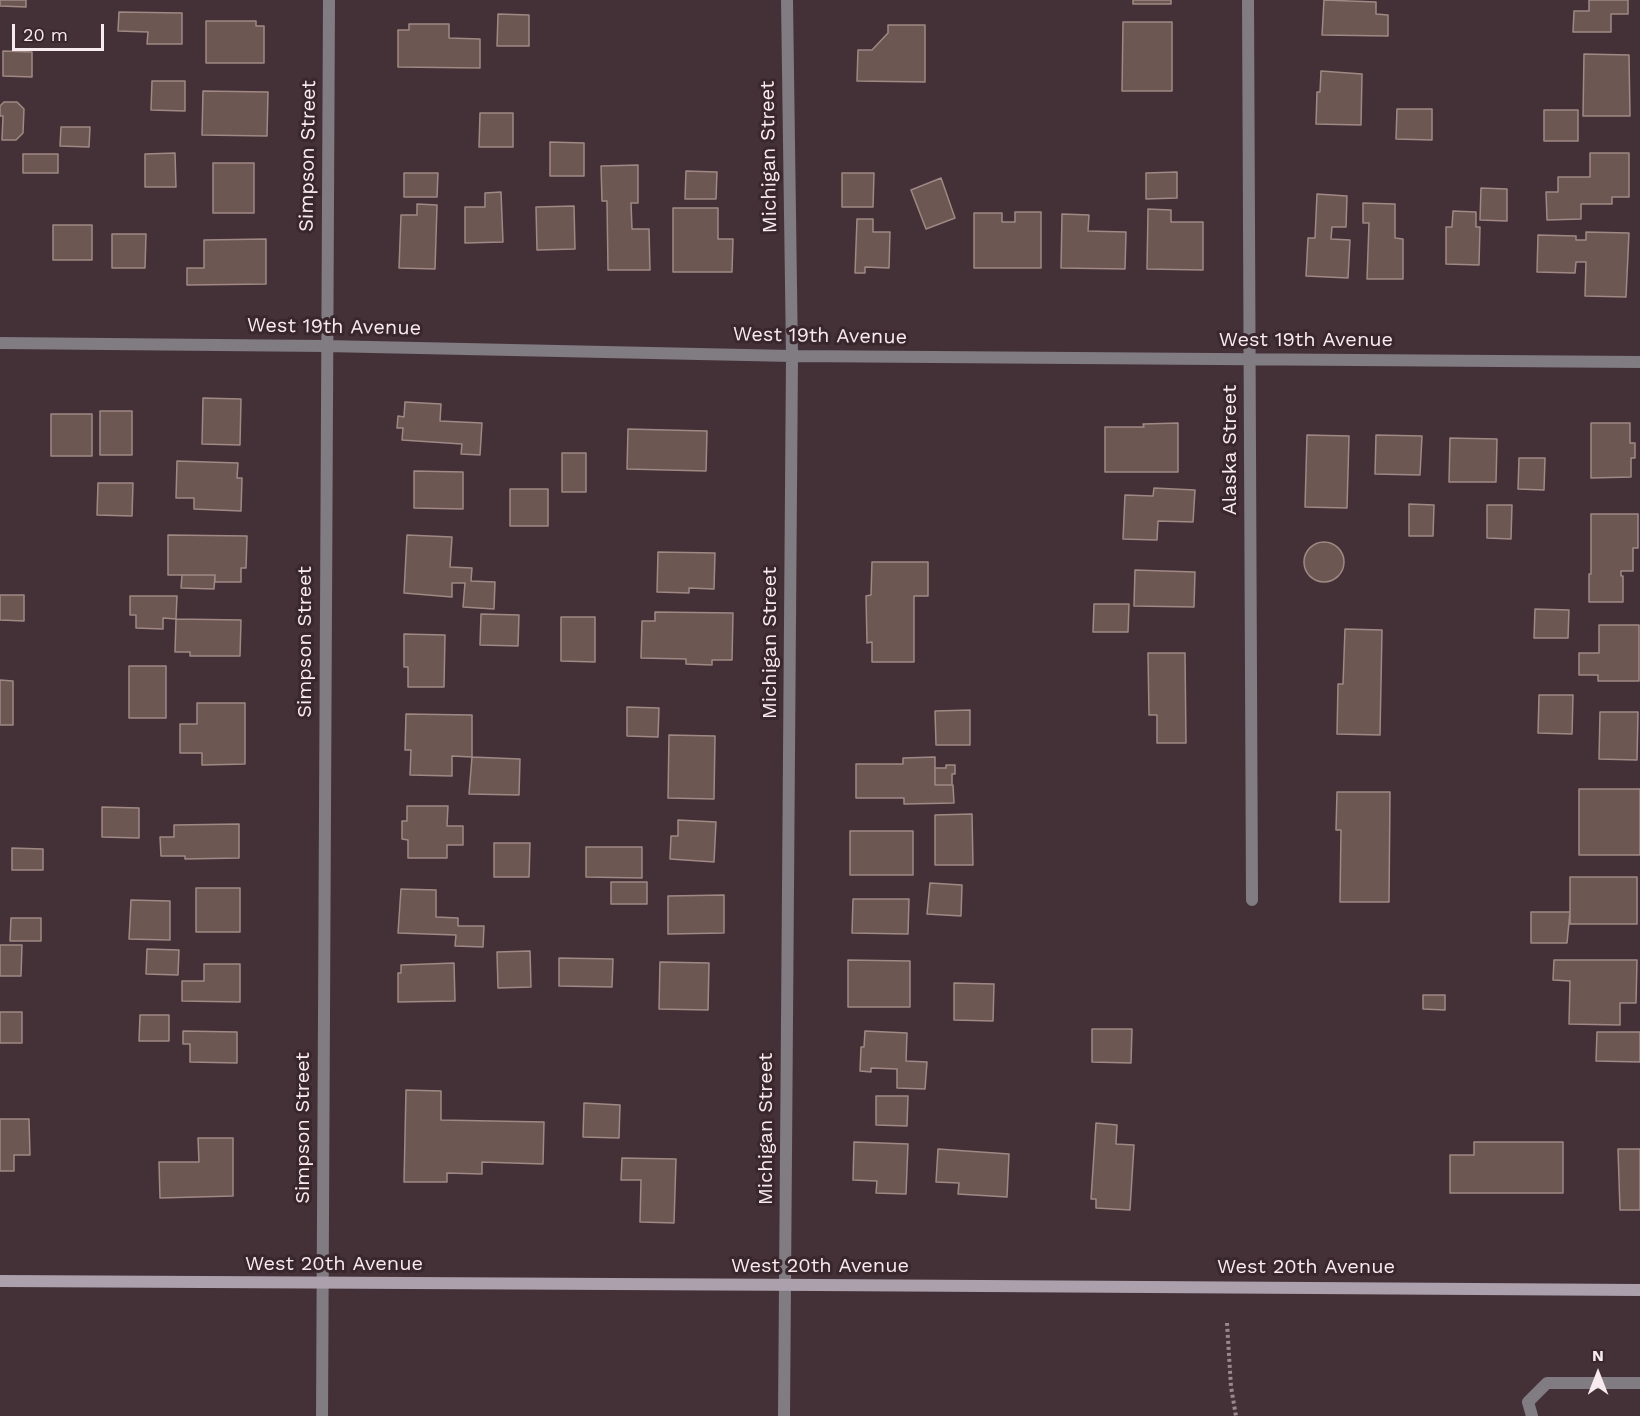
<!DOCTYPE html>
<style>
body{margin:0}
#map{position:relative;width:1640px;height:1416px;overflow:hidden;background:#443137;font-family:"Work Sans",sans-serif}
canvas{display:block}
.north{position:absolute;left:1568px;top:1344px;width:60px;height:60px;-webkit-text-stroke:4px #39272d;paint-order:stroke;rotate:0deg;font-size:16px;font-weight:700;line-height:24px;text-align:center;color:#f8ebef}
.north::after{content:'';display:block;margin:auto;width:21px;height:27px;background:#f8ebef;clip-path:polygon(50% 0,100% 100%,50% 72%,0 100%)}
.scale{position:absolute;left:12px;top:24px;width:92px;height:27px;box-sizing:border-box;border:3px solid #f8ebef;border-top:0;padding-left:8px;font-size:18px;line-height:21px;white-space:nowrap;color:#f8ebef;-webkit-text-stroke:4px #39272d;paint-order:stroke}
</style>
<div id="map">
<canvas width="1640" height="1416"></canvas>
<div class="north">N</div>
<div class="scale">20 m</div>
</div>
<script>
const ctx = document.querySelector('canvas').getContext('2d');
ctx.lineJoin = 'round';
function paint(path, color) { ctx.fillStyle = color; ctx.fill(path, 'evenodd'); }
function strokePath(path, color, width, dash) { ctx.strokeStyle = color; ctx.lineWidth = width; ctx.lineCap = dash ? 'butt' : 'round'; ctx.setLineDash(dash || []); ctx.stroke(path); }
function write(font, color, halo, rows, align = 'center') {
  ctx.font = font + ' "Work Sans",sans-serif'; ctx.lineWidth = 6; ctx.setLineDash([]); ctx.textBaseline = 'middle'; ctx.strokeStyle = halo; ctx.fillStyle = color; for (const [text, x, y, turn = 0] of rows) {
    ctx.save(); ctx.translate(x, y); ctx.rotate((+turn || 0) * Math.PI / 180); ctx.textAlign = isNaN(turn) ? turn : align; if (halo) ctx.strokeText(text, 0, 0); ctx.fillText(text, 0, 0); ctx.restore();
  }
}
const building = new Path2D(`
 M0,0H26V7L0,6Z
 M1133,0H1171V4H1133Z
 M1324,0L1376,2V14L1388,15V36L1322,35Z
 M1589,0H1628V14H1611V32H1573L1574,11H1589Z
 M119,12L182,13V44H147L148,32L118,31Z
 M498,14L529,15V46H497Z
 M206,21H256V26H264V63H206Z
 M1123,22H1172V91H1122Z
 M409,24H449V38L480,39V68L398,67V30H409Z
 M888,25H925V82L857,81L858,50H872L888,33Z
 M3,51L32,52V77L3,76Z
 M1584,54L1629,55L1630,116H1583Z
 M1321,71L1362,74L1361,125L1316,124L1317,92H1320Z
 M152,81H185V111L151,110Z
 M203,91L268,92L267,136L202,135Z
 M4,102H17L24,109L23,133L16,140H2L3,116H0V106Z
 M1397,109H1432V140L1396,139Z
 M1544,110H1578V141H1544Z
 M480,113H513V147H479Z
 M61,127H90L89,147L60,146Z
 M550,142L584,143V176H550Z
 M175,153L176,187H145V154Z
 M1590,153H1629V197H1612V204H1581V219L1547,220L1546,192H1558V177H1590Z
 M23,154H58V173H23Z
 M213,163H254V213H213Z
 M638,165V203H631L632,229H649L650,270H608L607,201H602L601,166Z
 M686,171L717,172L716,199H685Z
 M1177,172V198L1146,199V173Z
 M404,173H438L437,197H404Z
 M842,173H874L873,207H842Z
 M941,178L955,218L926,229L911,190Z
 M1481,188L1507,189V221L1480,220Z
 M501,192L503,242L465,243V207H485V193Z
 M1317,194L1347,196L1346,227H1332L1331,239L1350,240L1348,278L1306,276L1308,238H1315Z
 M1363,203L1395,204V238L1403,239V279H1367L1369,223H1363Z
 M417,204L437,205L435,269L399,268L401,215H417Z
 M574,206L575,249L537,250L536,207Z
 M673,208H718V239H733L732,272H673Z
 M1148,209L1171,210V222H1203V270L1147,269Z
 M1453,211L1476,212V227H1480L1479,265L1446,264V227H1452Z
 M1015,212H1041V268H974V213H1002V222H1015Z
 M1062,214L1089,215L1088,231L1126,232L1125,269L1061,268Z
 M857,219H873V232H890L889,268L865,267V273H855Z
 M53,225H92V260H53Z
 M1586,232L1629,233L1626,297L1585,296L1586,262H1576L1575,273L1537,272L1538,235L1576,236V240H1586Z
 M112,234H146L145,268H112Z
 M266,239V284L187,285V268H204V240Z
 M203,398L241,399L240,445L202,444Z
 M405,402L441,404L440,421L482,423L480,455L461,454L462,444L402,440L403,428H397L398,416L404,417Z
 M100,411H132V455H100Z
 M51,414H92V456H51Z
 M1178,423V472H1105V427H1144L1143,424Z
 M1591,423H1630V443H1635V458H1631V477L1591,478Z
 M628,429L707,431L706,471L627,469Z
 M1307,435L1349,436L1347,508L1305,507Z
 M1376,435L1422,436L1420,475L1375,474Z
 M1450,438L1497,439L1496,482H1449Z
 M562,453H586V492H562Z
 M1519,458H1545L1544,490L1518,489Z
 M177,461L238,463L237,478H242L241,511L194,509V498H176Z
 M414,471L463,472V509L414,508Z
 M98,483H133L132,516L97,515Z
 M1154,488L1195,490L1193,522L1158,521L1157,540L1123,539L1125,495L1153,496Z
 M510,489H548V526H510Z
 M1409,504L1434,505L1433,536H1409Z
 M1487,505H1512L1511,539L1487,538Z
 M1591,514H1638V548H1633V571H1621V576H1623V602H1589V574H1591Z
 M168,535L247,536L246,568H241V582H215V575H168Z
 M407,535L452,537L450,567L472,568L471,581L495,582L494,609L463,607L465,583H452V597L404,593Z
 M1304 562a20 20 0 1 1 40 0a20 20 0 1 1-40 0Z
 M658,552L715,553L714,589L689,588V593L657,592Z
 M872,562H928V596H914V662H872V642L867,643L866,596L871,595Z
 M1135,570L1195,572L1194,607L1134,606Z
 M182,575H215L214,589L181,588Z
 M0,595H24V621L0,620Z
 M130,596H177L176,619L163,618V629L136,628V615H130Z
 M1094,604H1129L1128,632H1093Z
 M1535,609L1569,610L1568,638H1534Z
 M655,612L733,613L732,660H712V665L686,664V659L641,658L642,621H655Z
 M481,614L519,615L518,646L480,645Z
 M561,617H595V662L561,661Z
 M176,619L241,620L240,656H190V652H175Z
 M1599,625H1639V681H1598V675H1579V653H1599Z
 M1345,629L1382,630L1380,735L1337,734L1338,684H1343Z
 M404,634L445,635L444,687H408V667H404Z
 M1148,653H1185L1186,743H1157V715H1149Z
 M129,666H166V718H129Z
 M0,680L13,681V725H0Z
 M1539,695H1573L1572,734L1538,733Z
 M197,703H245V764L202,765V753H180V724H197Z
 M627,707L659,708L658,737L627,736Z
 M970,710V745H936L935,711Z
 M1600,712H1638L1637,760L1599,759Z
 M406,714L472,715V757L452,756V776L410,775L411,750H405Z
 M669,735L715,736L714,799L668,798Z
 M472,757L520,759L519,795L469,794Z
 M935,757V785H953L954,803L904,804V798H856V764H903V758Z
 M946,765H955V774H952V785H935V768H946Z
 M1579,789H1640V855H1579Z
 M1337,792H1390L1389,902H1340L1341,830H1336Z
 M407,806H448L447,826H463V845H447V858H408V840L402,839V821H407Z
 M102,807L139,808V838L102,837Z
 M972,814L973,865H935V815Z
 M678,820L716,822L714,862L670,859L671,836H678Z
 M239,824V858L185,859V856H161L160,837H174V825Z
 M850,831H913V875H850Z
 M494,843H530L529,877H494Z
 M586,847H642V878L586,877Z
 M12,848L43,849V870H12Z
 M1570,877H1637V924H1570Z
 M611,882H647V904H611Z
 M930,883L962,885L961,916L927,914Z
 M196,888H240V932H196Z
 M401,889L436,890V917L458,918V926H484L483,947L455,946L456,935L398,933Z
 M724,895V933L668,934V896Z
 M853,899H909L908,934L852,933Z
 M131,900L170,901V940L129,939Z
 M1531,912H1570L1567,943H1531Z
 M11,918H41V941H10Z
 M0,945H22L21,976H0Z
 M147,949L179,950L178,975L146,974Z
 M530,951L531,987L498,988L497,952Z
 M559,958L613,959L612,987L559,986Z
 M848,960L910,961V1007H848Z
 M1554,960H1637L1636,1003H1620V1025L1569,1024L1570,981L1553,980Z
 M660,962L709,963L708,1010L659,1009Z
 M454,963L455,1001L398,1002V973H401V965Z
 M204,964H240V1002L182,1001V981H204Z
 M954,983L994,984L993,1021L954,1020Z
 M1423,995H1445V1010L1423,1009Z
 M0,1012H22V1043H0Z
 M140,1015H169V1041H139Z
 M1092,1029H1132L1131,1063L1092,1062Z
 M183,1031L237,1032V1063L190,1062V1044H183Z
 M865,1031L907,1033L906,1061L927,1062L925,1089L897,1088V1069L871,1068V1072L860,1071L861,1047H864Z
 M1597,1032H1640V1062L1596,1061Z
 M406,1090L441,1091V1120L544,1122L543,1164L482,1162V1174L447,1173V1182H404Z
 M876,1096H908L907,1126L876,1125Z
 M584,1103L620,1105L619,1138L583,1137Z
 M0,1119H29L30,1155H14V1171H0Z
 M1096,1123L1117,1125L1116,1144L1134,1145L1130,1210L1096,1208V1199H1091Z
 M198,1138H233V1196L160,1198L159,1162H199Z
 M854,1142L908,1144L906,1194L876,1193L877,1181L853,1180Z
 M1474,1142H1563V1193H1450V1155H1474Z
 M938,1149L1009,1154L1007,1197L958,1194L959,1183L936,1182Z
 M1618,1149H1640V1210H1620Z
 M622,1158L676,1159L674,1223L640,1222L641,1180H621Z`);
paint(building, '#6c5752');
strokePath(building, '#a08984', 1.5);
strokePath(new Path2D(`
 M1227,1323L1231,1387L1236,1416`), '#99898e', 4, [3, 3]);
strokePath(new Path2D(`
 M784,1416L785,1286
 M1532,1416L1528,1402L1547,1383H1640`), '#817b82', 12);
strokePath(new Path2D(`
 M1248,0L1252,900
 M0,343L325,346L792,356L1640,362
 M785,1286L792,356L787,0
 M322,1416L329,0`), '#817b82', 12);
strokePath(new Path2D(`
 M0,1281C547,1286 1093,1284 1640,1290`), '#aba0ac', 12);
write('20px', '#f8ebef', '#39272d', [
 ["Simpson Street",308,156,-89],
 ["Michigan Street",769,157,-91],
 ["West 19th Avenue",334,327,1],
 ["West 19th Avenue",820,336,1],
 ["West 19th Avenue",1306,340],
 ["Alaska Street",1230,450,-90],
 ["Simpson Street",305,642,-90],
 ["Michigan Street",770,643,-90],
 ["Simpson Street",303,1128,-90],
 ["Michigan Street",766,1129,-90],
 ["West 20th Avenue",334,1264],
 ["West 20th Avenue",820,1266],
 ["West 20th Avenue",1306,1267]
]);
</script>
